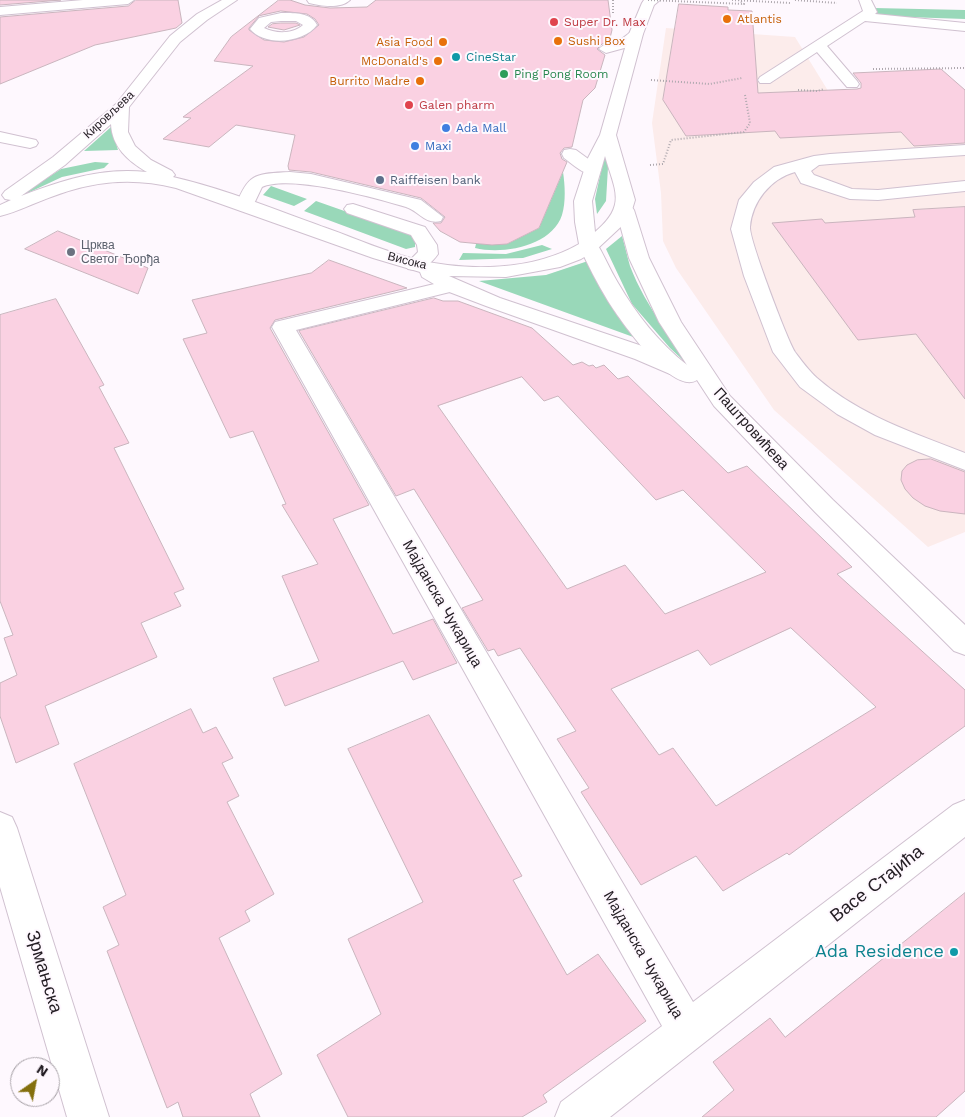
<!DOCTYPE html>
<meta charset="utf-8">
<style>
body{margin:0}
#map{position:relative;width:965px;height:1117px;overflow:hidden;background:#fef8fe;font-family:"Work Sans",sans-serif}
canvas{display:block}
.north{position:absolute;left:10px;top:1057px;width:50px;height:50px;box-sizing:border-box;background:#fef8fe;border:1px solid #a6a0a6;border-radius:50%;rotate:33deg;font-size:14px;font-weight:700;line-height:20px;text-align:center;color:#221c22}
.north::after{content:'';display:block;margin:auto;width:18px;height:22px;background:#846f0e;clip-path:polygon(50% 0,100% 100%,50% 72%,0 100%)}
</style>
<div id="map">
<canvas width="965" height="1117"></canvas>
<div class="north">N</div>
</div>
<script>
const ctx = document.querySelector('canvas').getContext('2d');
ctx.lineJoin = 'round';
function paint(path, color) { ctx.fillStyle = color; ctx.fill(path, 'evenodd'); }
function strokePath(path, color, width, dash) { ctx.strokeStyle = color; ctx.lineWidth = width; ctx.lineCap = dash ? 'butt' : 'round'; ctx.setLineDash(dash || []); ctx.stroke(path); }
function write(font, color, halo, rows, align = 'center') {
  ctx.font = font + ' "Work Sans",sans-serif'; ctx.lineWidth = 4; ctx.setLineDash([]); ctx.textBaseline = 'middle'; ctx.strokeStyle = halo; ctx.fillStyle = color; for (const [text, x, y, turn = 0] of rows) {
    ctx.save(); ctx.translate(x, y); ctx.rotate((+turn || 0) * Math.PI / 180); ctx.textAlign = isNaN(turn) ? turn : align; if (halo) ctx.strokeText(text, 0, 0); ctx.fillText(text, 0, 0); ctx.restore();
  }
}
paint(new Path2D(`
 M666,28L795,37L838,107L965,99V532L928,547L774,410L676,268L663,241L661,193L652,123Z`), '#fceceb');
paint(new Path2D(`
 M874,8L965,10V19L877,16Z
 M111,127L118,150L84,151Z
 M606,148L608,167L606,201L597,214L595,199Z
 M95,162L109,163L104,168L62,177L15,199L61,169Z
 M563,172C565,185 566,202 562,215C552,246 503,255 475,248L476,244H507L539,228Z
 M271,186L307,199L294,206L263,195Z
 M316,201L404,232L415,237V247L406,249L304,211Z
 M622,236C625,246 627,256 630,266C646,308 675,342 702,378L670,348L632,304L606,249Z
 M542,245L552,249L523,258L459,260L463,253L506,254Z
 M588,261L607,299L636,338L479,281L546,275Z`), '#99d8b9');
const building = new Path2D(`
 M0,0H61L0,5Z
 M136,0H178L182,23L176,28L95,45L0,84V17L128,6Z
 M279,0H290L305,5L330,8L367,7L376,0H608L612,30L609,42L602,44L597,49L605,55L595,88L583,100L572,147L564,148L560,153L562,159L567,162L539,228L507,244L492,245L460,242L440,231L433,223H441L445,217L421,198L311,172L289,170L288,166L295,135L236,125L209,147L163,139L191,118L183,117L253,66L214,61L231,37ZM281,11L307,14L315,19L319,25L304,37L284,42L264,40L249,30V28L259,16Z
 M679,4L728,7V10L752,11L758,93L857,89L861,88V83L853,73L941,69L965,90V143L914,146L901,132L780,138L775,131L686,136L663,100Z
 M281,23H296L300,25L284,30L268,27L272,24Z
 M965,207V399L916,334L858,340L772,223L822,219L825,223L915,217L913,210Z
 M58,231L148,268L138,294L25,249Z
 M329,260L407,288L275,320L270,328L369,505L333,519L393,634L433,619L457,663L413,680L403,661L285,706L273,678L319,661L282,576L318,564L282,505L286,504L253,431L230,438L183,339L207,333L192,300L311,273Z
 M434,298L443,301H458L532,328L573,365L582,362L589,366L593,365L596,368L604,365L618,379L628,376L728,473L747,466L852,567L837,574L965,690V726L789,855L787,853L723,891L696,856L641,885L581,792L589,788L557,739L576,731L520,648L498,656L494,649L488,651L462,608L483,600L414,489L396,496L299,331ZM522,377L544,401L558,396L656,500L683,490L766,572L665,614L625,565L567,589L438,406ZM791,628L876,707L716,806L673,748L659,755L611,689L698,650L710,665Z
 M56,299L104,385L99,387L129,443L114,448L184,589L174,593L181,606L141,623L157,657L45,706L59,744L16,763L0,716V683L17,675L4,638L13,635L0,601V315Z
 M931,459L965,472V514L940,511L925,506L913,498L905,489L901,480L902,471L907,465L917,460Z
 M191,709L203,733L216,727L233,758L222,763L239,796L227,802L274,894L245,911L250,921L219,938L282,1074L250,1094L260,1117H183L178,1102L167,1108L107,951L119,945L103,907L126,895L74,764Z
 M429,715L522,876L513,880L567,975L598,954L646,1021L543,1095L547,1102L522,1117H348L317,1055L381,1014L348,939L423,902L348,749Z
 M965,893V1091L936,1117H702L734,1090L713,1062L770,1018L785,1037Z`);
paint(building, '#fad1e2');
strokePath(building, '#cab5be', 1);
const minor = new Path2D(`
 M83,0H134L128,4L0,15V7Z
 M307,0H350C341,9 320,6 309,3Z
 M859,0H871L877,12L875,14L965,23V31L865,21L827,46L857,81L859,84L857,87H847L817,52L770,83H760L758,80L760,77L863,11Z
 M281,13C293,13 311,12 317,25C304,43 265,47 250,29L259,18ZM281,21H296L303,25C293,34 276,34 264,28L271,22Z
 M636,30L643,34L628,47L606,53L599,49C604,43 611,44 618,41C625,38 628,32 636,30Z
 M0,132L36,140L38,143L36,146L30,148L0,142Z
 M965,145V155L830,164L819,165L811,171L814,175L852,189L878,190L965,181V191L878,200L850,199L801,183L795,172C770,179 752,202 750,227C749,239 787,339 795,352C801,360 809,371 817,378C859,415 914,433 965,453V470L875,435L837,414L800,387L773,352L744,276L731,229L739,200L754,182L774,167L814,156L830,154Z
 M570,149L576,150L598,166L601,170L598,174C585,177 574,165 564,158L562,154L564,150Z
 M290,172L311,174L421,200L443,217L441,221C425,225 419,211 406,207C376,198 290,174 262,187L251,210L245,211L239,210L236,206C248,172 257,174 290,172Z
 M353,204L425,227L437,245L438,254C431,264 421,272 408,269L405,265L418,252L417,245L411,235L347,213L344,209L347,205Z
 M625,205L631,206L634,210L649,258L681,322L730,396L833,500L965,625V655L954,651L815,512L714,406L697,380C673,396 620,320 608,301C597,283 588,265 579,246L582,242L589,240L596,242C604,255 610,270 618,283C636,314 659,343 687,365L659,322L629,258L616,210L619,206Z
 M451,280L458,282L461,286L458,290L296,330L693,1002L953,805L965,800V837L610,1117H555L561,1102L662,1026L272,327L275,322Z
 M0,812L12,817L17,828L109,1117H67L0,887Z`);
const major = new Path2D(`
 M222,0H237L207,20L180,42L129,107L128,132L135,146L151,160L172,171L175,175L173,177C226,189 278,211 329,229C357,239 386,252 415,259C468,272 532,271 579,244L575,222L574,201L588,158L600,135L629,34L642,3L644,0H660L654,5L643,34L616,135L635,200L631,213L625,223L596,250L581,259L560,267L506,277L449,276L500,298L651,349L686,364L689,369L686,374L678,376L670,374L635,359L486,306L444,290L422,277L420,272L373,258L176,188C132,177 93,181 51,197C34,203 17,212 0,216V205L11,200L5,199L2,195L5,191L53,157L116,104L170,36L197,14ZM111,124C112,147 128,161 147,172C102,167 62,180 21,196L65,165ZM605,156C615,191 627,205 595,232L592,201Z`);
strokePath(minor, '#d0c1d0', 2);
strokePath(major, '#d0c1d0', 2);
strokePath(new Path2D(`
 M613,0V15
 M732,0L791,3
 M795,0L837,3
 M873,69L965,68
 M651,80L710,84L742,78
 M798,90L817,91L824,89
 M650,165L663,164L671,140L744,132L750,123L745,95`), '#aea8ae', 2, [1, 2]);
paint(minor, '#fff');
paint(major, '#fff');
strokePath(new Path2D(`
 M648,0L744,4L739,0`), '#aea8ae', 2, [1, 2]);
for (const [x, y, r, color] of [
 [727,19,5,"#e8710a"],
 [554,22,5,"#e0444e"],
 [558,41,5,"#e8710a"],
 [443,42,5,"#e8710a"],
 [456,57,5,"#0f9aa8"],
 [438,61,5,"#e8710a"],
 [504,74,5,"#2e9e5b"],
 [420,81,5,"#e8710a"],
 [409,105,5,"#e0444e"],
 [446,128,5,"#3f7fe0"],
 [415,146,5,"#3f7fe0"],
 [380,180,5,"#5c6f8a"],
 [71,252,5,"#6b7280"],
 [954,952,5,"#0f9aa8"]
]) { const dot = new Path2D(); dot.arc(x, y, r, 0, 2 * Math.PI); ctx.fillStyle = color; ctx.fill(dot); strokePath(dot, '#fef8fe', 2); }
write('12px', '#c56008', '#fef8fe', [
 ["Atlantis",737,19,"left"],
 ["Sushi Box",568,41,"left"],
 ["Asia Food",433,42],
 ["McDonald's",428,61],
 ["Burrito Madre",410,81]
], 'right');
write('12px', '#be3a42', '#fef8fe', [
 ["Super Dr. Max",564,22],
 ["Galen pharm",419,105]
], 'left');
write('12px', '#0d838f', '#fef8fe', [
 ["CineStar",466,57]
], 'left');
write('12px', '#27864d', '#fef8fe', [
 ["Ping Pong Room",514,74]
], 'left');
write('12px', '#221c22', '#fef8fe', [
 ["Кировљева",109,115,-43],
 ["Висока",407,261,14]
]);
write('12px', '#366cbe', '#fef8fe', [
 ["Ada Mall",456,128],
 ["Maxi",425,146]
], 'left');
write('12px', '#4e5e75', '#fef8fe', [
 ["Raiffeisen bank",390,180]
], 'left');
write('12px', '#5b616d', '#fef8fe', [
 ["Црква",81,245],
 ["Светог Ђорђа",81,259]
], 'left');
write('15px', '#221c22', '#fef8fe', [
 ["Паштровићева",751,429,48],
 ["Мајданска Чукарица",442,604,60],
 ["Мајданска Чукарица",643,955,60]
]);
write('18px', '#221c22', '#fef8fe', [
 ["Васе Стајића",877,884,-38],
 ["Зрмањска",44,972,73]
]);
write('18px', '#0d838f', '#fef8fe', [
 ["Ada Residence",944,952]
], 'right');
</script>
